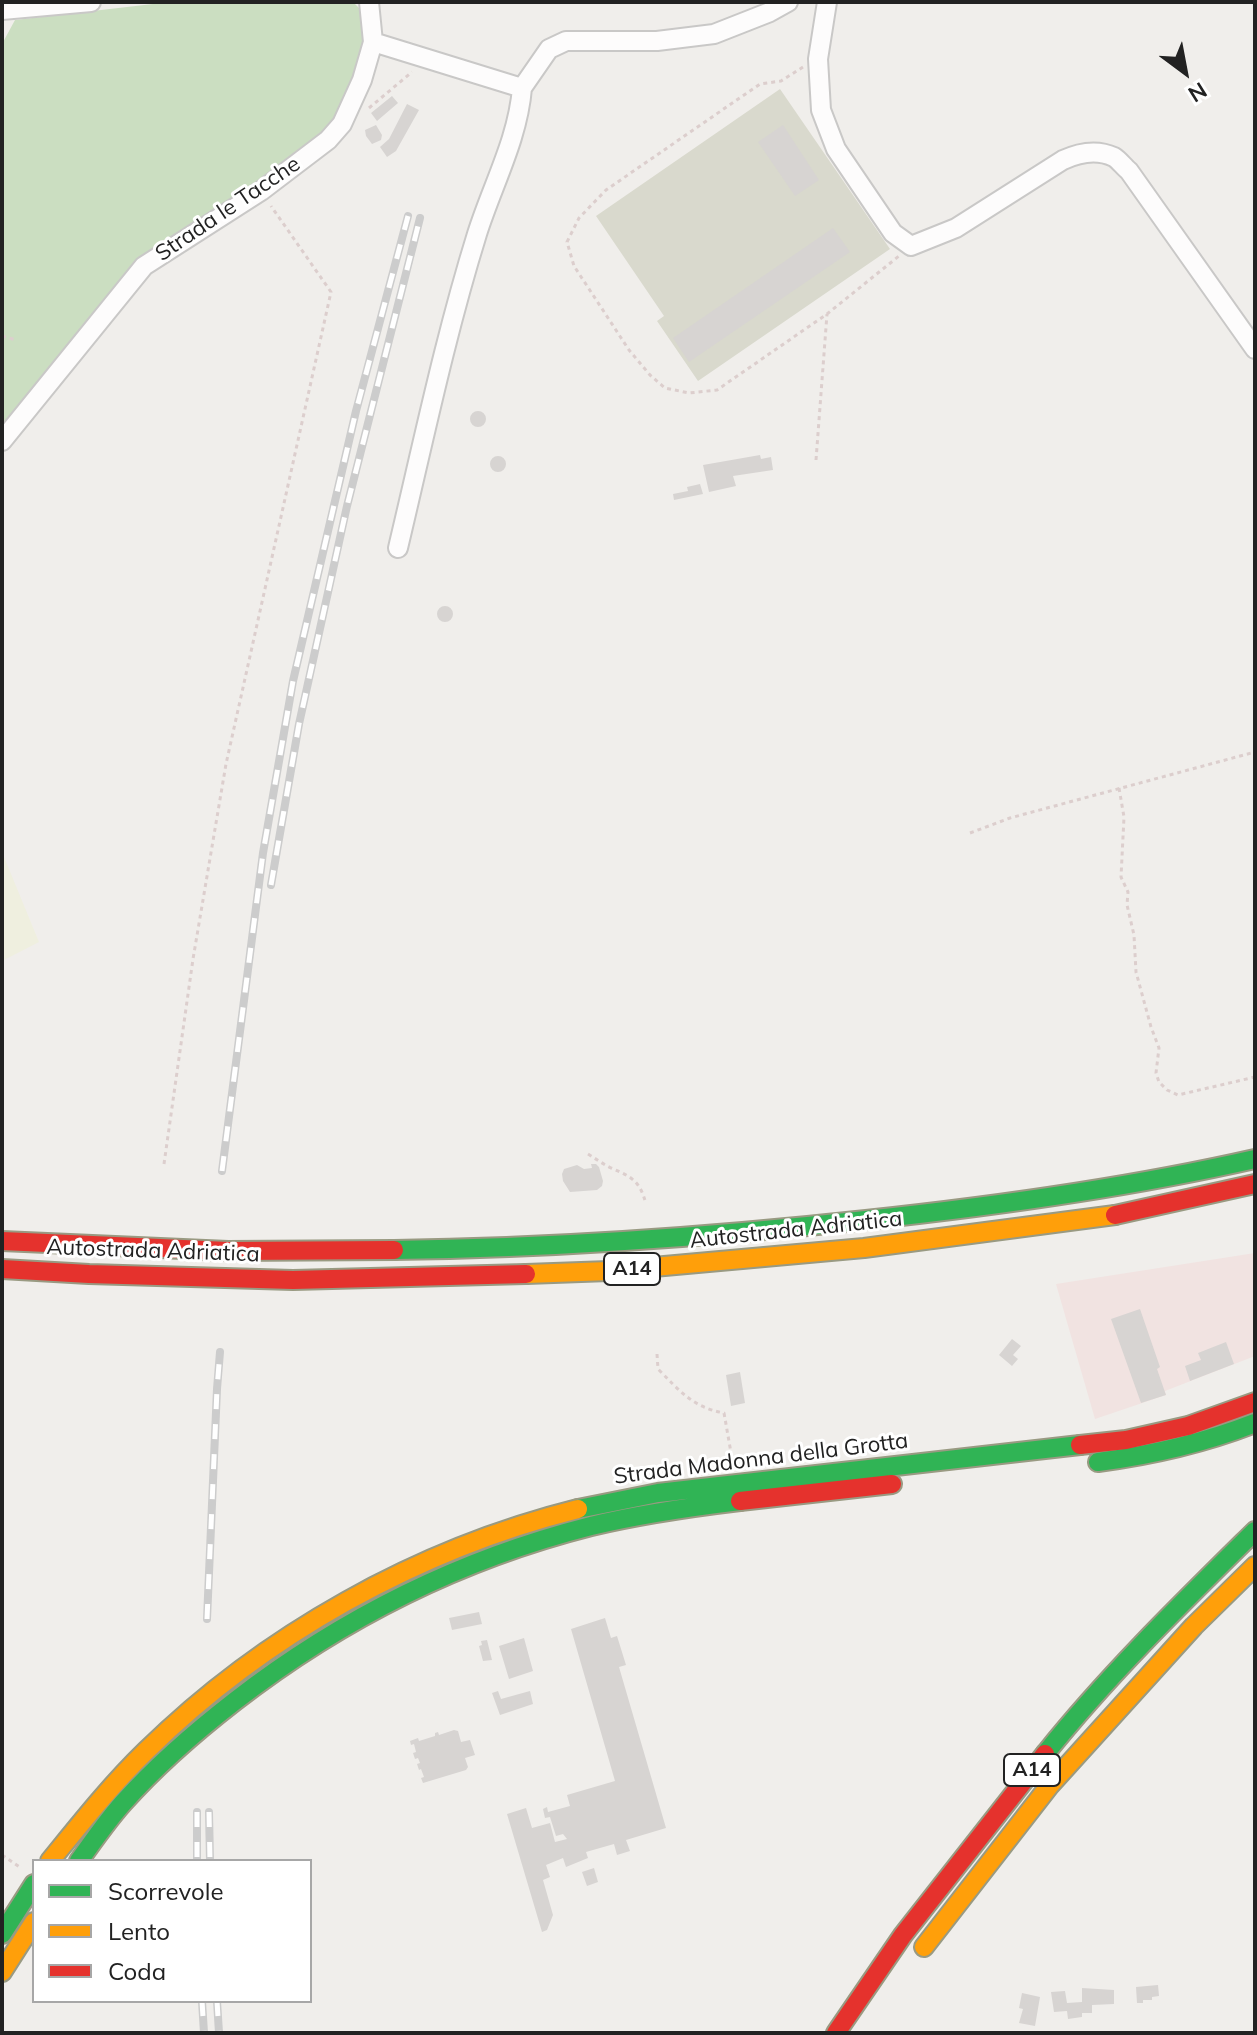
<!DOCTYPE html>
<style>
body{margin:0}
#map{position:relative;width:1257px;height:2035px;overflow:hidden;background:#f0eeeb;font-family:Mulish,sans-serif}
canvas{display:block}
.frame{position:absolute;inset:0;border:4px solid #222;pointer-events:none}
.legend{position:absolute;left:32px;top:1859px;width:280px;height:144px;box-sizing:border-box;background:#fff;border:2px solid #a7a7a7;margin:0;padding:10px 14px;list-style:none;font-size:24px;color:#222}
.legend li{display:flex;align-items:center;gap:16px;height:40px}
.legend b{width:40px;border:2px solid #a7a7a7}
.north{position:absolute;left:1145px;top:32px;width:80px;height:80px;-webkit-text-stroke:6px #fff;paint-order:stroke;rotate:148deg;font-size:22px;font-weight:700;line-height:32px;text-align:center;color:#222}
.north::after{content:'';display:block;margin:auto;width:28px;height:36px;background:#222;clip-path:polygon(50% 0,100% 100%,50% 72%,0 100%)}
</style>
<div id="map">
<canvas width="1257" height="2035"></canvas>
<div class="frame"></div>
<ul class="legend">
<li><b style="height:10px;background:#30b455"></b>Scorrevole</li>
<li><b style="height:10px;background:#ff9f0a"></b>Lento</li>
<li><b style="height:10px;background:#e5322d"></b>Coda</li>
</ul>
<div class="north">N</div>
</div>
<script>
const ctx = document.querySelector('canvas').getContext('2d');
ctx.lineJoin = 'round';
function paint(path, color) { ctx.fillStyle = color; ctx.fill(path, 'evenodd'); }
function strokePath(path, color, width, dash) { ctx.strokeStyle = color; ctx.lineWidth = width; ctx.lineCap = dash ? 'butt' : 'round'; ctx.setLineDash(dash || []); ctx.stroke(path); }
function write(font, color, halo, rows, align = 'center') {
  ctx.font = font + ' Mulish,sans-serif'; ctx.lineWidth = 6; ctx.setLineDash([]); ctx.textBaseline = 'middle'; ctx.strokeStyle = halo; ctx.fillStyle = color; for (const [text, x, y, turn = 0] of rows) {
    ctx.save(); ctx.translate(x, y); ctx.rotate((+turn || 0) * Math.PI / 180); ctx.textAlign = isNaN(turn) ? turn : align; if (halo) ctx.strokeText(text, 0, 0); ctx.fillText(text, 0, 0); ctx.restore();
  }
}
paint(new Path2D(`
 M1255,1253V1356L1165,1391L1166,1395L1095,1419L1056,1284Z`), '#f1e3e1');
paint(new Path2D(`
 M780,89L890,249L698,381L657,321L664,316L596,216Z`), '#d9d9cd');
paint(new Path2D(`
 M2,852L39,942L2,961Z`), '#efefdf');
paint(new Path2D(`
 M170,2H353L372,21L342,124L144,266L2,441V44L15,20Z`), '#cbdec1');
paint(new Path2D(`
 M392,96L398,103L377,121L371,113Z
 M407,104L419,110L396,151L387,157L380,147L389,139Z
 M376,125L382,135L381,140L372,144L366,136L365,130Z
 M783,125L819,180L795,196L758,142Z
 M833,228L850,252L689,362L673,338Z
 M470 419a8 8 0 1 1 16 0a8 8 0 1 1-16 0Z
 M760,455L761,459L771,457L773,470L733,476L736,486L709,492L703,465Z
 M490 464a8 8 0 1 1 16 0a8 8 0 1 1-16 0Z
 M700,484L703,494L674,500L673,494L688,491L687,487Z
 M437 614a8 8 0 1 1 16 0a8 8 0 1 1-16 0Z
 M591,1164H596L599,1167L603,1181L602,1186L597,1190L570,1192L563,1181L562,1174L564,1169L577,1165L584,1169L592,1168Z
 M1140,1309L1160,1367L1157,1369L1166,1395L1141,1403L1111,1319Z
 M1012,1339L1021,1346L1013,1355L1018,1359L1012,1366L999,1355Z
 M1226,1342L1234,1364L1190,1381L1185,1366L1201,1360L1198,1353Z
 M740,1372L745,1403L731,1406L726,1375Z
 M479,1612L482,1624L452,1630L449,1618Z
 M605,1618L611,1638L617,1636L626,1665L619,1667L666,1828L626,1840L630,1851L617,1855L614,1844L586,1852L588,1858L566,1867L563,1858L546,1865L550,1877L543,1880L553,1915L547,1930L542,1932L507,1814L526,1808L532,1828L550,1823L555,1842L567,1839L563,1834L556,1836L550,1817L545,1818L543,1809L547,1807L548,1812L570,1806L567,1795L615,1781L571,1629Z
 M524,1638L533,1671L509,1679L499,1646Z
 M487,1640L492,1660L483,1661L479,1646L482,1645L481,1641Z
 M498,1691L501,1699L530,1691L533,1704L500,1715L492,1693Z
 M454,1730L458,1731L461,1742L470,1740L475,1755L465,1758L468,1767L466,1770L423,1783L421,1778L424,1777L421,1769L419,1770L417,1764L420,1763L418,1758L415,1759L413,1753L416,1752L414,1744L411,1745L410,1741L418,1738L419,1741L435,1736V1733L438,1732L439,1735Z
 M594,1868L598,1882L587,1886L582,1872Z
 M1158,1985L1159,1996L1152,1997V2000H1143V2003H1137L1136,1987Z
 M1082,1988L1114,1990V2004L1092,2005V2013H1082V2017L1068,2019L1067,2011L1054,2012L1051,1992L1065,1991L1067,2003L1082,2002Z
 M1022,1993L1040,1997L1035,2026L1019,2023L1023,2009L1019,2008Z`), '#d7d4d2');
const street = new Path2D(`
 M827,2L818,59L821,110L836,149L893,233L911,246L956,228L1063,160C1078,153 1097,149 1114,157C1119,160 1124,167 1129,171L1255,349
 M2,10L91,2
 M373,42L522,88C518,139 492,186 477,234C445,337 423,443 398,548
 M522,88L549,49L566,41H657L714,34L770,12L788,2
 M2,441L144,266L261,191L328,140L342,124L362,80L373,42L369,2`);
const fast = new Path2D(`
 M394,1250C552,1248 709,1237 866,1220C997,1206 1127,1188 1255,1159
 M1098,1462C1152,1455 1204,1443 1255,1423
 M578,1509L658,1493L1080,1445
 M1045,1754C1109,1674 1182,1603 1255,1531
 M79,1861C93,1841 107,1821 123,1803C156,1766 195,1732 235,1701C341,1619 461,1559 591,1526C641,1514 690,1507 740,1501
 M2,1934L34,1884`);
const slow = new Path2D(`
 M526,1274L609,1271L864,1248L1115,1215
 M50,1861C81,1823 111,1785 146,1751C264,1635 418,1549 578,1509
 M924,1947L1050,1785L1194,1626L1255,1566
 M2,1972L34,1922`);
const jam = new Path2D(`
 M1115,1215L1255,1184
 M2,1241L228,1251L394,1250
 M2,1269L89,1274L293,1280L526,1274
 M1080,1445L1126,1440L1188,1426L1255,1402
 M740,1501L892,1484
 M836,2033L903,1935L1045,1754`);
strokePath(street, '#c9c8c7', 22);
strokePath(fast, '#999a82', 22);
strokePath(slow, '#999a82', 22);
strokePath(jam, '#999a82', 22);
strokePath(new Path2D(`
 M803,67L781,81L760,84L606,190L579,218L567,242L574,266L629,350L650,375L665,388L689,393L717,390L827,314L899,256
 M369,108L412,72
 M2,336L16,340
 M816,460L827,314
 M1119,788L1124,817L1121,877L1128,892L1127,905L1134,935L1136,972L1151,1027L1159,1048L1156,1073L1159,1082L1167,1090L1178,1095L1255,1077
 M970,833L1010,818L1255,752
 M588,1154C596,1159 603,1164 611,1168C632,1177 640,1181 646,1204
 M164,1164L193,959L226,764L331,292L271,206
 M657,1354L658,1369C680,1391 692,1407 724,1413L733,1464
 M2,1855L21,1868`), '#dccecd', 3, [4, 4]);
strokePath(street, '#fdfcfc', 18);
strokePath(fast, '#30b455', 18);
strokePath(slow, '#ff9f0a', 18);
strokePath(jam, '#e5322d', 18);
const rail = new Path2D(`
 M271,885L299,724L347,506L420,218
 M222,1171L263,853L293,681L356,411L408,216
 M207,1619L217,1389L220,1352
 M197,1812V1861
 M209,1812L210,1861
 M202,2001L204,2033
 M217,2001L219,2033`);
strokePath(rail, '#ccc', 8);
strokePath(rail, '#fff', 5, [15]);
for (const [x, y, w] of [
 [632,1269,56],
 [1032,1770,56]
]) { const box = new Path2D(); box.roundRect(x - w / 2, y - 16, w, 32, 6); ctx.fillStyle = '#fff'; ctx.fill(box); strokePath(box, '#222', 2); }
write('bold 20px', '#222', null, [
 ["A14",632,1269],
 ["A14",1032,1770]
]);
write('22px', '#222', '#fff', [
 ["Strada le Tacche",228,209,-34],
 ["Autostrada Adriatica",796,1230,-6],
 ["Autostrada Adriatica",153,1251,2],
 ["Strada Madonna della Grotta",761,1459,-7]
]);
</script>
